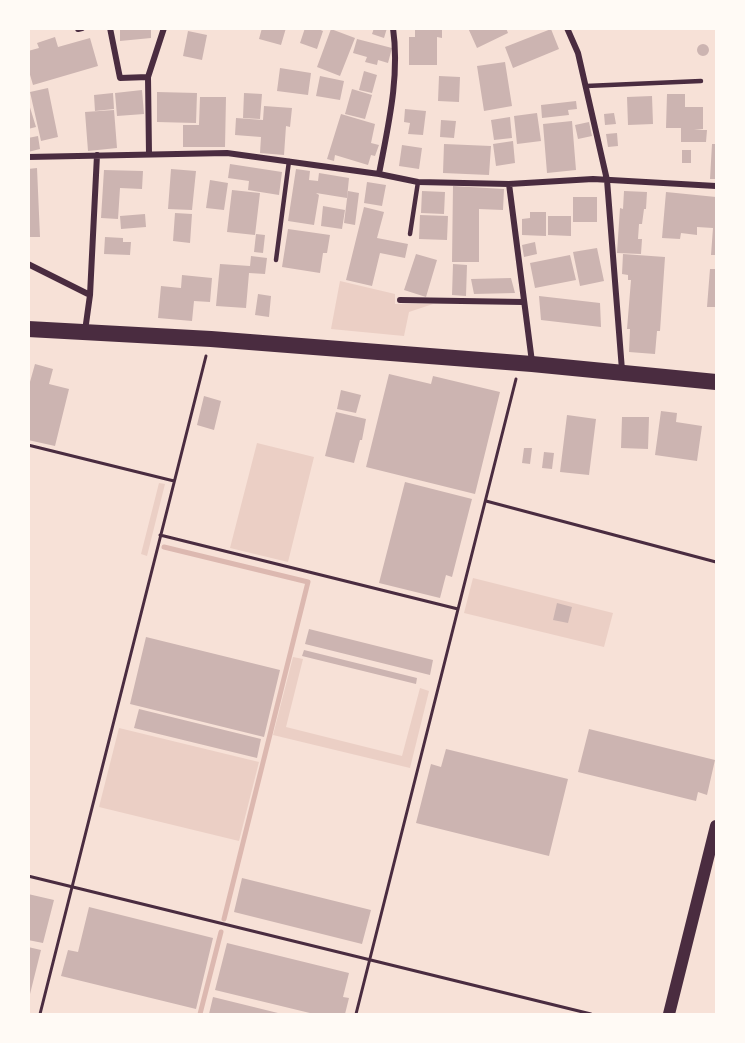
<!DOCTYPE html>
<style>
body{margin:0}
#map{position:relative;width:745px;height:1043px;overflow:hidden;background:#f7e1d7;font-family:"Open Sans",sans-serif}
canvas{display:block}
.frame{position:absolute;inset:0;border:30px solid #fffaf5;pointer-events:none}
</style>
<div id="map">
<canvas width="745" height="1043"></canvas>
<div class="frame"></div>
</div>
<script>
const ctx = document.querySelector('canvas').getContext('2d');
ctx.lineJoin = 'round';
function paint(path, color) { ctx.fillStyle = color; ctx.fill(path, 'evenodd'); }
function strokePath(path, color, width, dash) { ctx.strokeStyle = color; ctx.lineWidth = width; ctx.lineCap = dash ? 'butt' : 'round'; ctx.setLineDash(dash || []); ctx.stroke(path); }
paint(new Path2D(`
 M340,281L395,294V304H433L409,312L404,336L331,329Z
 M257,443L314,457L288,562L230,548Z
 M159,483L165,484L147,556L141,554Z
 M473,578L613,613L604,647L464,613Z
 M293,657L303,659L286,727L402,756L420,688L429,691L410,768L273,735Z
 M119,728L259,762L239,841L99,807Z`), '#ebcfc5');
strokePath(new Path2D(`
 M164,547L308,582L224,919
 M200,1014L221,932`), '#dcb8b0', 5);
paint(new Path2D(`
 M120,28H151V38L120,41Z
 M262,28H286L281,45L259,39Z
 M305,28H316L323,31L317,49L300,43Z
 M374,28H387L384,38L372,34Z
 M415,28H442V38L437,37V65H409V37H415Z
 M468,28H506L508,33L477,48Z
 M331,29L355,38L340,76L317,67Z
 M551,29L559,49L513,68L505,47Z
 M188,31L207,35L202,60L183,56Z
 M55,37L58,47L90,38L98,66L33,85L28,68V51L39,48L37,43Z
 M357,39L392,48L388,63L378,60L377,65L365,62L367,57L353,53Z
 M697 50a6 6 0 1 1 12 0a6 6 0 1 1-12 0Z
 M505,62L512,106L484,111L477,66Z
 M280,68L311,73L308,95L277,91Z
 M364,71L377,75L372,93L359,90Z
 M320,76L344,81L340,100L316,96Z
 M439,76L460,77L459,102L438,101Z
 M48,88L58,137L41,141L30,92Z
 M352,89L372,95L365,119L345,114Z
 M142,90L144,114L117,116L115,93Z
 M157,92L197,93L196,123L157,122Z
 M113,93L114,109L95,111L94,95Z
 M244,93L262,94L260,119L243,118Z
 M667,94H685V107H703V129L694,130H707L706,142H681V128H666Z
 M652,96L653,124L628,125L627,97Z
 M200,97H226L225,147H183V125H199Z
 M28,101L36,127L28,129Z
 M576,101L577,109L568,110L569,115L542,118L541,105Z
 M264,106L292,108L290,127L286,126L284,155L260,153L261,137L235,135L236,118L263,120Z
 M405,109L426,111L423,135L408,134L410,123L404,122Z
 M114,110L117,148L88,151L85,112Z
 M537,113L541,141L517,144L514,116Z
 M614,113L616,124L605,125L604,114Z
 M341,114L375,124L371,143L379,145L375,156L371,155L368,165L335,155L334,161L327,159Z
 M510,117L512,138L494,140L491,120Z
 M441,120L456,121L454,138L440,137Z
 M572,121L576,170L547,173L543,124Z
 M589,122L592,136L578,139L575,125Z
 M617,133L618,146L608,147L606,134Z
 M38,136L40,149L28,152V138Z
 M513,141L515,163L496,166L493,144Z
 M444,144L491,146L489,175L443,173Z
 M712,144H716V179H710Z
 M402,145L422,148L419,169L399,166Z
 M682,150H691V163H682Z
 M230,164L282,172L279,195L248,190L249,181L228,178Z
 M37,168L40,237H28V169Z
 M171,169L196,171L192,210L168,209Z
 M296,169L310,171L309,180L318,181L319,173L349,178L347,198L316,193L319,195L314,225L288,221Z
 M104,170L143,171L142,189L120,188L118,219L101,218Z
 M210,180L228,183L224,210L206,208Z
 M367,182L386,185L382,206L364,203Z
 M453,186L504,189L503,210L479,209V262H452Z
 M232,190L260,193L255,235L227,232Z
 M348,191L359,193L355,225L344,223Z
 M422,191L445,192L444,214L421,213Z
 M624,191L647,192L646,209H644L642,224H639L638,239H642L641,254L617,253L620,208L623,209Z
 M666,192L716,197V255H711L713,228L697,227V235L681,233L680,239L662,238Z
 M573,197H597V222H573Z
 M323,206L345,210L342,229L321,226Z
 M364,207L384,212L377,238L408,244L405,258L380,253L372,286L346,280Z
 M530,212H546V236L522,235V219L530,218Z
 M175,213L192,214L190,243L173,241Z
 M145,214L146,227L121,229L120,216Z
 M420,215L448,216L447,240L419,239Z
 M548,216H571V236L548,235Z
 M288,229L330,235L327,253H323L320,273L282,267Z
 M256,234L265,235L263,253L254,252Z
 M105,237L123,238V242H131L130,255L104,254Z
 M535,242L537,254L524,257L522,245Z
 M597,248L604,281L580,286L573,252Z
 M416,254L437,260L426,297L404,290Z
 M623,254L665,257L660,331H657L655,354L629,352L630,329H627L631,280H628V275L622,274Z
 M570,255L576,280L535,288L530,263Z
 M251,256L267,258L265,274L249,273L246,308L216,306L220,264L250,266Z
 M453,264L467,265L466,296L452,295Z
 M710,269H716V307H707Z
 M182,275L212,278L210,302L194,301L192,321L158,318L161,286L181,288Z
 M511,278L515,293L474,294L471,279Z
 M258,294L271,296L269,317L255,315Z
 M539,296L600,303L601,327L541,320Z
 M35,364L53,369L49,384L69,389L55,446L28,440V389Z
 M389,374L431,384L433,376L500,392L475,494L366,467Z
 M341,390L361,395L356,413L337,409Z
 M204,396L221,401L214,430L197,425Z
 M661,411L677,413L676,422L702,426L697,461L655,455Z
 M336,412L366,419L362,440H360L354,463L325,456Z
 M567,415L596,419L589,475L560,472Z
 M622,417H649L648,449L621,448Z
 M524,448H532L530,464L522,463Z
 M544,452L554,453L552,469L542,468Z
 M405,482L472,499L452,577L446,575L440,598L379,583Z
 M557,603L572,607L568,623L553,620Z
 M309,629L433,660L430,675L305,644Z
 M146,637L280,670L264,737L130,704Z
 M304,650L417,678L416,684L302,656Z
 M139,709L261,739L257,758L134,728Z
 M589,729L715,760L707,795L698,792L696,801L578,772Z
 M446,749L568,779L549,856L416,823L431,764L441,767Z
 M242,878L371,910L362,944L234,912Z
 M28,894L54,900L43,943L28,940Z
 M89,907L213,938L196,1009L61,976L68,950L78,952Z
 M227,943L349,973L343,997L349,998L345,1014H314L215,990Z
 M28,947L41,950L29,998H28Z
 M213,997L282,1014H209Z`), '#ccb4b1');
strokePath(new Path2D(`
 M28,445L174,481
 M486,501L716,562
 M160,535L458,609
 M28,876L591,1014
 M40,1014L206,356
 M356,1014L516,379`), '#4a2c40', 3);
strokePath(new Path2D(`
 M586,86L701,81
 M410,234L418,182
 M276,260L289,161`), '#4a2c40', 4.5);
strokePath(new Path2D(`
 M110,28L120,78L148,77
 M567,28L578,53L607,180L622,370
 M78,29L82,28
 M149,154L148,77L164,28
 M28,157L227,153L379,174L418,182L509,184L593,179L716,186
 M379,174C388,126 400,77 393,28
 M509,184L532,362
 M28,264L90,295
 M400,300L523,302
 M85,331L90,295L97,155`), '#4a2c40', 6);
strokePath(new Path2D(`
 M669,1014L716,826`), '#4a2c40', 12);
strokePath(new Path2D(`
 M28,329L211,339L532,364L716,382`), '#4a2c40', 16);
</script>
